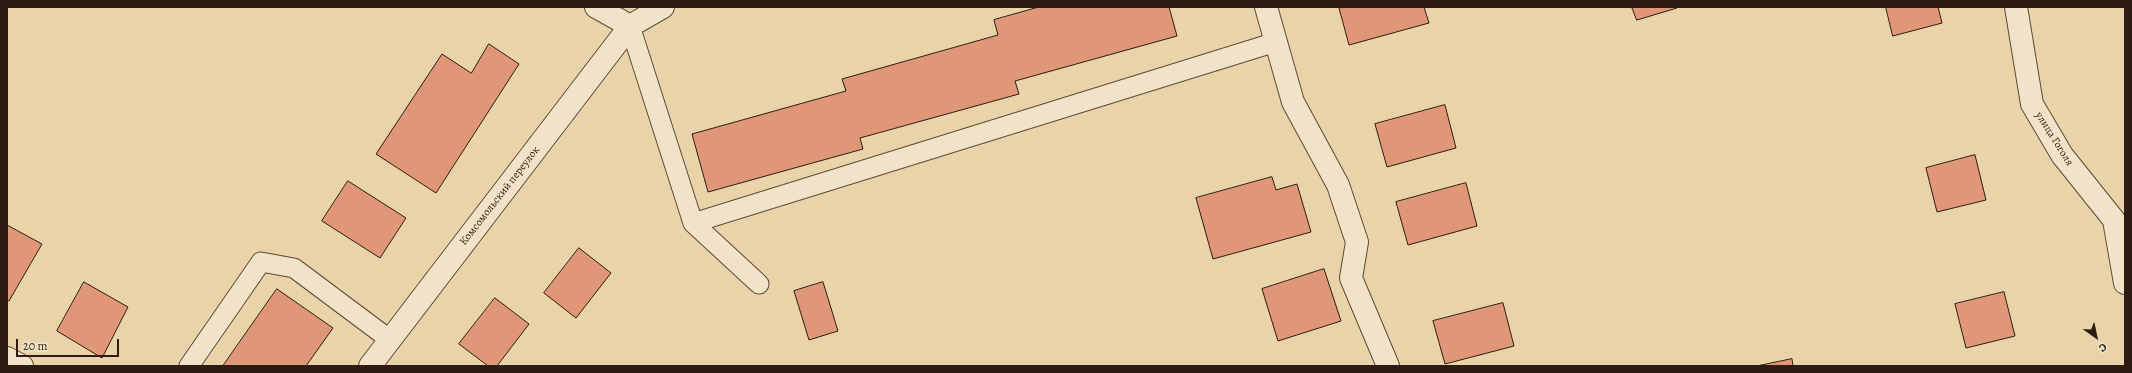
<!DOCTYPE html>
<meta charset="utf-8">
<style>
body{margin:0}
#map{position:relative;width:2132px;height:373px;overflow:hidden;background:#e9d4a9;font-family:Alegreya,serif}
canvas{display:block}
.frame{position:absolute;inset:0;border:8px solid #2e1b13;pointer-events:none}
.north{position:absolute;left:2076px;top:317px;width:40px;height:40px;-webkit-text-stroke:3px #f1e3c7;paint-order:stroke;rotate:147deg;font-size:11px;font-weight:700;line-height:16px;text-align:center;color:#2e1b13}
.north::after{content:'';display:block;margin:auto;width:14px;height:18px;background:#2e1b13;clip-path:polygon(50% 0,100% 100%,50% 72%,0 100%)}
.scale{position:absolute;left:16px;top:339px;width:103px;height:18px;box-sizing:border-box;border:2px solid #2e1b13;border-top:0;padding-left:5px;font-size:12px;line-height:14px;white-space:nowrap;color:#2e1b13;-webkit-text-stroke:3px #f1e3c7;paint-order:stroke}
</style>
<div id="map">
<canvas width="2132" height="373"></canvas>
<div class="frame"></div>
<div class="north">С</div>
<div class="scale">20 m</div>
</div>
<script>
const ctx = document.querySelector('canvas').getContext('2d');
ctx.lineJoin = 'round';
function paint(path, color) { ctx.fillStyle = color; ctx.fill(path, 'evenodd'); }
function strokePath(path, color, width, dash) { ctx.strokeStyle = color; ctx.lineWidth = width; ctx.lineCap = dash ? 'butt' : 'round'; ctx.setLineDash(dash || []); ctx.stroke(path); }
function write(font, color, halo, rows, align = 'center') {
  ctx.font = font + ' Alegreya,serif'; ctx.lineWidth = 3.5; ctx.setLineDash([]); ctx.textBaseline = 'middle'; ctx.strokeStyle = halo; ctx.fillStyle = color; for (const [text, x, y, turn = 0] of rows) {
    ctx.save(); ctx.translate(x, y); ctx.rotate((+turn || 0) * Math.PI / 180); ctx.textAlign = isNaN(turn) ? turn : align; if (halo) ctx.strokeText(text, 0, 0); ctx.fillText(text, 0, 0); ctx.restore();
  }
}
const building = new Path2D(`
 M1039,7H1169L1177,36L1015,81L1019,94L860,138L863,149L708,192L692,134L846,91L842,79L998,35L994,20Z
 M1424,7L1429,23L1349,45L1339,8Z
 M1632,7H1677V8L1637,20Z
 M1886,7H1938L1942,23L1893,36Z
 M489,44L519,64L436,193L376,154L442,54L471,73Z
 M1445,105L1456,148L1387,167L1375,124Z
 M1975,155L1986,200L1937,212L1926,168Z
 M1272,177L1276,190L1297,184L1311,232L1213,259L1196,198Z
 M348,181L406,218L380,258L322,221Z
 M1466,183L1477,226L1408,245L1396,202Z
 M7,225L42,244L9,301L7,300Z
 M579,248L611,273L576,318L544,293Z
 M1324,269L1341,321L1278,341L1262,289Z
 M84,282L128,307L102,358L57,331Z
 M823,282L838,331L809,340L794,291Z
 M277,289L333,328L306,366H223Z
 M2004,292L2015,336L1966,348L1955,304Z
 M495,298L529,324L497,366H488L459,344Z
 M1503,303L1514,346L1445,364L1433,321Z
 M1792,359L1793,366H1757Z`);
paint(building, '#df9778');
strokePath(building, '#2e1b13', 1);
const service = new Path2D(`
 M630,26L693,223L1276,42
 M693,223L759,284
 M189,366L261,262L294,268L389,339`);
const minor = new Path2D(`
 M1266,7L1293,102L1338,185L1357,242L1351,278L1388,366
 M2016,7L2032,104L2062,155L2114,220L2125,283
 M7,358L22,366`);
const tertiary = new Path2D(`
 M596,7L630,26
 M370,366L630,26L663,7`);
strokePath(service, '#5d4938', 21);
strokePath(minor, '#5d4938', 24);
strokePath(tertiary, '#5d4938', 24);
strokePath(service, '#f1e3c7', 19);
strokePath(minor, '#f1e3c7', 22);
strokePath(tertiary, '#f1e3c7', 22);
write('11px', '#2e1b13', '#f1e3c7', [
 ["улица Гоголя",2054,139,58],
 ["Комсомольский переулок",500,196,-52]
]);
</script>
